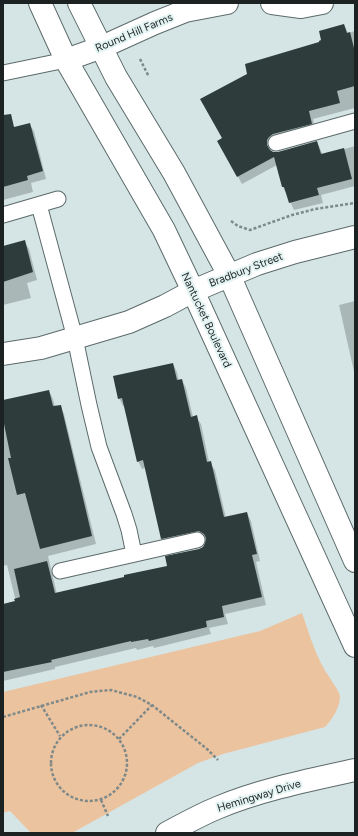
<!DOCTYPE html>
<style>
body{margin:0}
#map{position:relative;width:358px;height:836px;overflow:hidden;background:#d5e5e5;font-family:Figtree,sans-serif}
canvas{display:block}
.frame{position:absolute;inset:0;border:4px solid #1c2222;pointer-events:none}
</style>
<div id="map">
<canvas width="358" height="836"></canvas>
<div class="frame"></div>
</div>
<script>
const ctx = document.querySelector('canvas').getContext('2d');
ctx.lineJoin = 'round';
function paint(path, color) { ctx.fillStyle = color; ctx.fill(path, 'evenodd'); }
function strokePath(path, color, width, dash) { ctx.strokeStyle = color; ctx.lineWidth = width; ctx.lineCap = dash ? 'butt' : 'round'; ctx.setLineDash(dash || []); ctx.stroke(path); }
function write(font, color, halo, rows, align = 'center') {
  ctx.font = font + ' Figtree,sans-serif'; ctx.lineWidth = 4; ctx.setLineDash([]); ctx.textBaseline = 'middle'; ctx.strokeStyle = halo; ctx.fillStyle = color; for (const [text, x, y, turn = 0] of rows) {
    ctx.save(); ctx.translate(x, y); ctx.rotate((+turn || 0) * Math.PI / 180); ctx.textAlign = isNaN(turn) ? turn : align; if (halo) ctx.strokeText(text, 0, 0); ctx.fillText(text, 0, 0); ctx.restore();
  }
}
paint(new Path2D(`
 M302,613C310,636 316,658 330,678C333,684 339,690 340,697C340,707 332,720 325,727L223,754L198,763L72,833H31L10,811L3,813V692L260,631Z`), '#ecc39f');
paint(new Path2D(`
 M344,25L348,33L355,31V108L313,119L316,131L271,149V151L278,153L317,142L323,155L355,146V186L321,195L323,203L294,210L283,187L277,165L242,184L218,141L223,139L321,43Z
 M29,124L34,131L46,179L31,183L33,192L3,200V131Z
 M24,241L29,249L37,280L27,283L31,298L3,305V247Z
 M355,301V376L339,305Z
 M173,364L177,372L179,381L182,380L186,388L193,417H196L201,424L209,462L215,470L226,518L247,513L251,521L260,561L256,562L266,605L225,614L228,624L209,628L211,634L154,648L153,646L137,650L136,648L55,667V669L3,681V605L16,602L7,565L3,566V401L49,391L53,399L55,407L60,406L64,414L96,544L48,556L57,594L168,567L203,548L207,540L204,539L166,546L162,539L146,468L142,469L138,461L125,406H123L119,398Z`), '#0003');
paint(new Path2D(`
 M344,24L347,33L350,32L355,52V86L337,91L340,103L309,111L312,124L273,134L269,137L267,140V145L270,150L273,152H278L317,141L321,154L344,148L352,179L317,188L319,195L289,203L284,187H282L274,157L237,177L217,141L222,138L200,99L247,74L245,64L319,42V41L321,40L319,31Z
 M11,114L14,127L30,123L43,171L27,176L28,180L3,187V115Z
 M25,240L33,272L3,282V246Z
 M173,363L177,380L182,379L191,417L197,415L207,462L211,461L224,517L247,512L257,554L252,555L262,597L222,606L224,617L206,621L207,627L149,641L148,639L131,642V641L51,660L52,662L3,672V604L15,601L14,599L20,597L14,569L47,561L55,593L124,577V575L167,566L165,556L199,549L203,547L205,543L206,538L204,534L199,531L161,539L143,460L137,462L122,398L118,399L113,376Z
 M49,390L53,406L61,405L92,536L40,549L25,493L17,495L8,458H11L3,419V400Z`), '#2f3c3c');
const service = new Path2D(`
 M3,73L66,60
 M276,143L355,121
 M39,205L75,338L89,405L99,447L124,514L129,530L134,554
 M3,215L58,199
 M60,571L197,540`);
const minor = new Path2D(`
 M272,3L301,7L322,3
 M66,60L102,47L155,23L185,11L227,3
 M3,354L41,348L129,322L165,306L193,291L257,264L295,252L355,237
 M167,833C184,824 200,815 217,808C260,790 309,780 355,770`);
const tertiary = new Path2D(`
 M40,3L66,60L164,230L193,291L355,646
 M79,3L116,77L174,173L229,275L355,561`);
strokePath(service, '#5c6a6a', 17);
strokePath(minor, '#5c6a6a', 24);
strokePath(tertiary, '#5c6a6a', 24);
strokePath(new Path2D(`
 M140,59L149,77
 M231,221L238,226L250,230L292,215L315,209L355,203
 M41,705L60,736
 M3,717L90,692L111,690L137,697L152,705L207,749L218,760
 M51 763a38 38 0 1 1 76 0a38 38 0 1 1-76 0Z
 M119,739L152,705
 M101,800L108,816`), '#7e8989', 2.5, [3, 2]);
strokePath(service, '#fff', 15);
strokePath(minor, '#fff', 22);
strokePath(tertiary, '#fff', 22);
write('11px', '#1c2222', '#e2f3f2', [
 ["Round Hill Farms",134,33,-23],
 ["Bradbury Street",246,270,-21],
 ["Nantucket Boulevard",206,320,65],
 ["Hemingway Drive",259,796,-17]
]);
</script>
